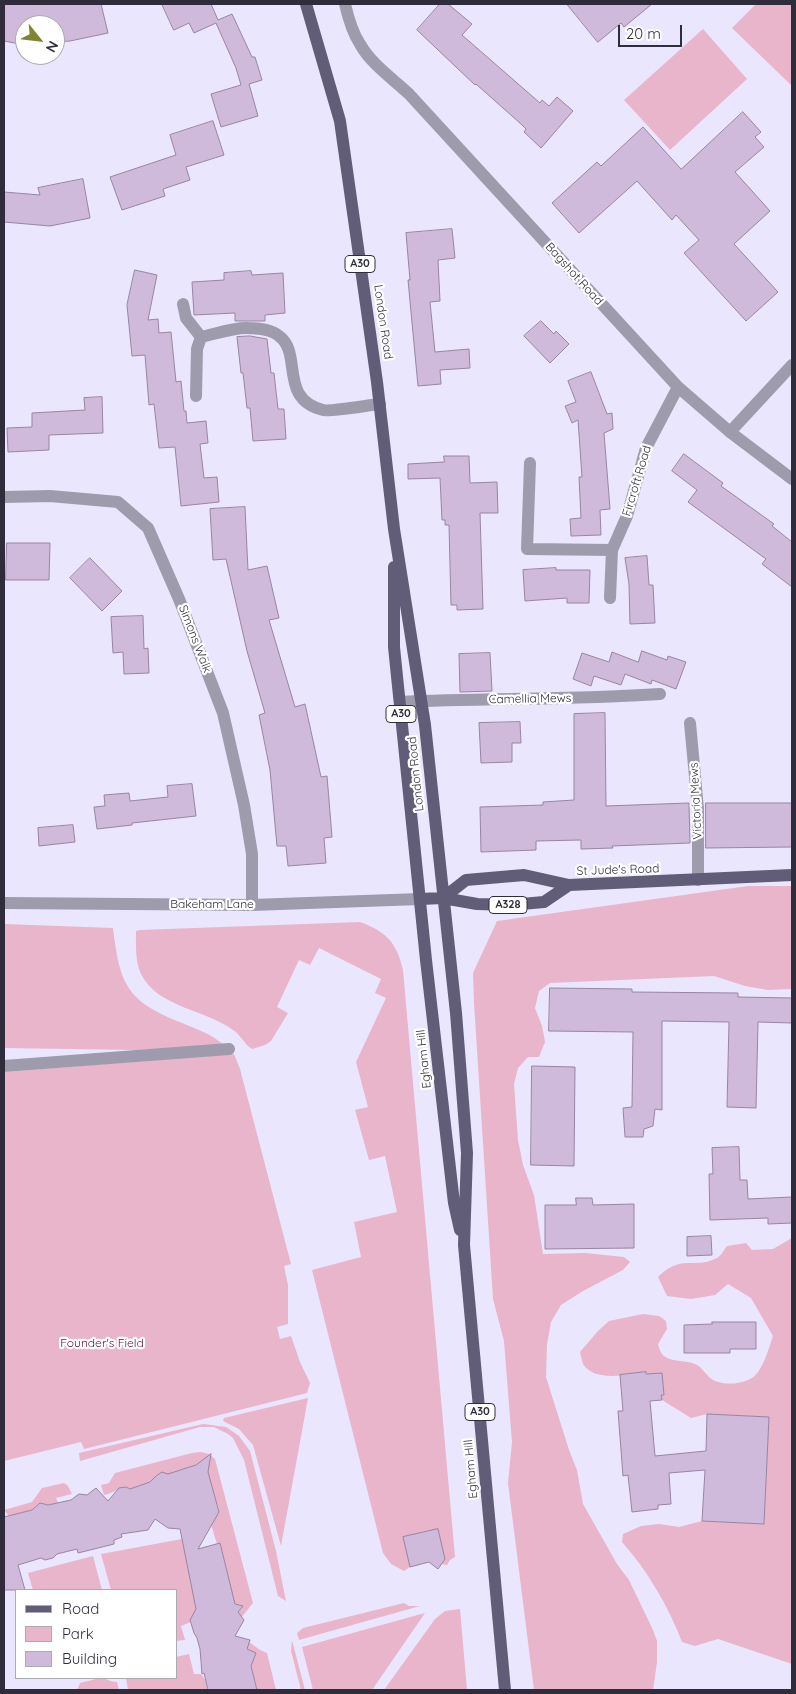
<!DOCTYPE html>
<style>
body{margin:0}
#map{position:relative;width:796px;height:1694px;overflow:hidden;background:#eae6fd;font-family:Quicksand,sans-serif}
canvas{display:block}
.frame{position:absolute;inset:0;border:5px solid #2f2d3b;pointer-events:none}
.legend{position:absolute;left:15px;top:1589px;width:162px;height:90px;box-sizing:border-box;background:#fff;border:1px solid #acabb1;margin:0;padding:6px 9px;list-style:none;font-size:15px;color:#2f2d3b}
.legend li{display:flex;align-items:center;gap:10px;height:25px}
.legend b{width:25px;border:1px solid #acabb1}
.north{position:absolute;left:15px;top:15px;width:50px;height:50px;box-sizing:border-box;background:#fff;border:1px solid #acabb1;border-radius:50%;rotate:119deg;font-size:14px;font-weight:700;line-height:20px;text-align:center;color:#2f2d3b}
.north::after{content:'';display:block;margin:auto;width:18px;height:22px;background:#7f8530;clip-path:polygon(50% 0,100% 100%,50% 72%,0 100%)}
.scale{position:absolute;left:618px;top:25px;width:64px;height:22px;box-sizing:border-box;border:2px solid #2f2d3b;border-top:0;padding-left:6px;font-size:15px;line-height:18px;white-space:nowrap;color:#2f2d3b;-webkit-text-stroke:4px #fff;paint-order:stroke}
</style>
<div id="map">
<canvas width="796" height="1694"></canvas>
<div class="frame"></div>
<ul class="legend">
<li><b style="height:6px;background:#615c78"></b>Road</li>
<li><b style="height:14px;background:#e9b5ca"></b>Park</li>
<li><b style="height:14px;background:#cfbadb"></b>Building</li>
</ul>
<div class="north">N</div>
<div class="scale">20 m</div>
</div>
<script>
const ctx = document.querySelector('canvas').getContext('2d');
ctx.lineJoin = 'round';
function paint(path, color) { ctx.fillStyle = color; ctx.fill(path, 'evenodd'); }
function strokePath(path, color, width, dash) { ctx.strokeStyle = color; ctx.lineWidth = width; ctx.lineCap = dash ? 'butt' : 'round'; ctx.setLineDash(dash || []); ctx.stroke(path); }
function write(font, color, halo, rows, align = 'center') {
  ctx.font = font + ' Quicksand,sans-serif'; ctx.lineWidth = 4.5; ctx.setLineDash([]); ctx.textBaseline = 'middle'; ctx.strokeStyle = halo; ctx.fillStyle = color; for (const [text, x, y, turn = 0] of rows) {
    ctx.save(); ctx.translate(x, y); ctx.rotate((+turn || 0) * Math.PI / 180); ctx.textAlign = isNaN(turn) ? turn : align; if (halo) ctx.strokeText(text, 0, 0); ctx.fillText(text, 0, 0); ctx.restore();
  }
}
paint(new Path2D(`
 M756,4H792V86L732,28Z
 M703,29L747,79L670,150L624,100Z
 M748,886H792V989L768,990L745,986L714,976L550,983L539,991L535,1008L542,1026L545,1042L539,1057H528L518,1068L514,1084L518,1140L523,1165L534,1195L543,1254L585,1253L624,1257L630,1262L623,1270L583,1291L561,1305L551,1322L547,1344L546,1377L569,1450L577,1470L583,1504L617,1564L629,1580L653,1630L657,1641V1662L653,1690H534L508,1483L512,1442L508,1392L504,1341L493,1299L474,1003L473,973L497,921Z
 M360,922C374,927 388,934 395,948C399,954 401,963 403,970L455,1557L450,1560L447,1565L441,1564L436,1567L429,1562L410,1567L404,1571L391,1564L383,1553L312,1270L361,1257L354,1222L397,1212L385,1156L369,1160L355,1110L368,1107L356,1062L386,998L375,993L381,979L319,948L310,965L299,960L277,1007L288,1013L271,1041L265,1045L252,1049C244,1044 241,1035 233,1030C205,1009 158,1008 141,974C135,962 136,944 136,931L140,930Z
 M4,924L113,928C120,986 127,1001 182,1023C197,1029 211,1034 224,1045L139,1050L4,1048Z
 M234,1054L240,1069L291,1264L284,1266L288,1285V1324L277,1327L280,1339L291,1336L300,1362L310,1383L307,1393L84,1449L81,1442L4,1461V1072Z
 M792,1238V1664L718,1639L695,1646L682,1642C668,1606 648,1571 622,1542L623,1534L641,1526L659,1524L679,1527L702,1521L764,1524L769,1417L707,1414L691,1418L662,1400L661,1395H664L646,1372C628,1374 595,1383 583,1364C582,1361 581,1356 580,1352L598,1331L609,1321L643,1314L659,1316L666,1321L667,1329L658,1344C662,1365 679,1358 695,1364C703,1367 707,1378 715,1381C728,1386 750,1384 758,1372C765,1362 769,1348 773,1336L751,1298L728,1284L715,1295L691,1299L667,1296L658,1277C682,1253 694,1270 717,1258C721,1256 724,1250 727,1246L746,1243L752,1250L773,1249Z
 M308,1398L281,1546L253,1445L239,1429L223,1421L224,1418Z
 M203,1424L226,1427L239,1436L250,1451L276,1551L286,1601L278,1596L244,1460L233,1438L228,1434L214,1427H200L80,1461L79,1453Z
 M201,1452L209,1454L215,1459L253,1603L241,1618L238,1612L241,1608L240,1606L233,1607L228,1575L220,1543L217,1544L209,1518L219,1512L218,1505L214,1502L211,1484H207L208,1467L195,1470L185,1469L177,1471L178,1475L168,1476L166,1473C159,1473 154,1475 153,1482L130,1489L126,1487C117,1489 113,1493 104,1495L101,1485L109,1483L115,1473L192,1453Z
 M64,1483L68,1486L72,1494L56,1498L58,1503L48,1505L38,1504L32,1510L9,1516L4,1510L32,1502L42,1488Z
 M182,1539L198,1619L181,1626L185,1640L176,1641V1590H111L101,1554Z
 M93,1556L102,1590H33L28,1573Z
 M404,1603L409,1606H420L299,1640L297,1633L303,1628Z
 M460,1609L467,1690H384L435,1619L445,1611Z
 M425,1613L372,1690H313L302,1647Z
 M292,1640L305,1690H301L291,1651Z
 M249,1642L260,1650L267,1653L276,1690H257L246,1644Z
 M189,1654L194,1674H201L206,1681L208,1690H128L126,1678H176V1657Z
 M100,1678C106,1678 110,1682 117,1682L119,1690H77L80,1683Z`), '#e9b5ca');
const building = new Path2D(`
 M4,4H101L108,33L70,41L55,42V25H25V45L4,41Z
 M162,4H211L218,20L232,14L252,57H255L262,80L249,84L258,116L221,127L211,94L241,85L236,68L216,23L194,33L189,23L174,30Z
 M440,4H448L472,24L462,35L540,103L542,100L549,106L557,97L573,111L541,148L524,132L526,129L521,124L476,84L475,85L417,30Z
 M567,4H652L624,27L621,23L598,42Z
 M743,112L761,132L755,137L764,147L735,172L770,211L734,244L778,292L746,321L684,253L699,240L676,215L672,220L637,181L579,233L552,203L597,162L601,166L643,127L681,169Z
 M213,121L224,155L186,167L190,180L163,189L165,196L122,210L110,177L176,155L170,135Z
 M83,179L90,218L50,226L4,222V192L40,195L38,188Z
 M452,229L455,258L438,260L440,301L430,302L435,352L469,349L470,368L440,370L441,384L418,386L408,280H410L406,233Z
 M135,270L157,275L148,320L158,319L159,333L171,332L176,382L181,381L184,411H186L187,423L206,421L208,443L200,444L204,478L217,477L219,502L181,506L175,447L159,448L154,404L149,405L145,355L132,356L127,305Z
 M251,271L252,275L283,273L285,313L265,315V321H235V313L194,315L192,282L224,280V273Z
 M541,321L554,334L556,331L569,344L550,363L524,336Z
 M250,336L267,339L271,373H274L278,409H284L286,439L253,441L250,408H247L243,373H241L237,337Z
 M591,372L607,414L612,413L613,429L604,433L610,509L600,510L601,535L571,536L570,519L581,518L579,477H582L578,420L572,423L565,406L576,402L568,381Z
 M102,397L103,433L49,435V450L8,452L7,428L32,427V413L85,410L84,398Z
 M684,454L723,483L721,486L774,524L772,526L792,542V587L762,564L766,559L688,502L697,490L672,471Z
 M444,456H469L470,483L497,482L498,513H480L483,609L457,610V605H451L449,525H445V520H442L440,478L408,479V464L444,462Z
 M245,507L248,570L267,566L279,618L269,620L295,707L305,704L321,777L327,776L332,837L324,838L326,863L288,866L286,846H277L270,770L259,715L265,713L247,651L226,559L213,560L210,509Z
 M7,543H50L49,580H6Z
 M647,556L649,585H653L655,623L630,624L629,584L625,558Z
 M90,558L122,591L102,611L70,578Z
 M556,568V570H590L589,603H567V598L525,601L523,570Z
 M143,616L144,649L148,648L149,673L124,674L123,652L113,653L111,617Z
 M642,651L667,660L668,656L686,662L676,689L652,680L651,684L625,674L621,685L594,676L591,686L573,679L582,653L609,662L612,652L638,662Z
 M490,653L492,691L460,692L459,654Z
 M605,713L606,806L689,803L690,843L612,846L613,848L581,849V840L536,841V850L481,852L480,807L543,805V802L574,800V714Z
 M520,722L521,743H512V762L481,763L479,723Z
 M192,784L196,816L132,823V825L97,829L94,807L105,806L104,795L129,793L130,801L168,797L167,786Z
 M706,803H792V847L706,848Z
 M73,825L75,842L39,846L38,828Z
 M550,988L632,989V992L738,993V997L792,998V1023L758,1022L756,1108L727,1107L729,1022L662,1021V1110L655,1109L653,1126L644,1129L643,1137H625L623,1108L632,1107L633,1032L549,1031Z
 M532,1066L575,1067L574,1166L531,1165Z
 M739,1147L740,1180H747L748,1199L792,1197V1223L768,1224V1218L710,1220L709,1174H713L712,1148Z
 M576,1198H592L593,1205L634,1204V1248L545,1249V1205H576Z
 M711,1236L712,1255L687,1256V1237Z
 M712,1322H756V1349H730V1353H684V1325L712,1324Z
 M646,1372V1374L662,1373L664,1395H661L662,1400L650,1401L655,1456L706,1451L707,1414L769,1417L764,1524L702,1521L705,1470L669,1473L671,1504L658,1505V1509L632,1512L628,1475L623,1476L618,1411H623L620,1375Z
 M211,1454L208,1472L219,1512L198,1549L220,1543L235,1604L243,1606L238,1612L244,1620L235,1636L250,1640L247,1649L256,1653L251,1666L257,1690H208L204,1673L202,1674L200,1649L197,1638L194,1633L190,1620L196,1609L180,1529L168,1528L155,1519L148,1530L121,1534L122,1537L114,1540V1544L78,1553L77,1549L57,1554L53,1558L45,1560L41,1558L18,1565L25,1590H4V1517L32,1510L40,1503L48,1505L71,1500L79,1494L87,1495L96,1488L108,1501L119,1488L126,1487L130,1489L150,1482L156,1476L162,1472L168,1474L196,1465Z
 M438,1529L445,1559L438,1569L429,1562L410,1567L403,1537Z`);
paint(building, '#cfbadb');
strokePath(building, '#9884a3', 1);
strokePath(new Path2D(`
 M345,4C348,17 352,32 360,44C371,64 393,79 409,94L678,387L730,432L792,479
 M183,304L186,318L201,337
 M196,396L197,349L201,337C215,334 232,328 246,328C257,328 271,329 279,336C303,353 278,399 323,410C330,412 369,405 380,404
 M730,432L792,365
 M530,463L527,549L612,550
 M4,497L50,496L118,502L148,528L179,599L223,713L244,805L252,854V905
 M610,598L612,550L627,516L646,448L678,387
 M400,702C486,698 573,700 660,694
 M690,723L698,809V880
 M4,903L252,905L420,899
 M4,1066L229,1049`), '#9e9cac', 12);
strokePath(new Path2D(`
 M306,4L340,121L377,382L394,529L425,725L456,1013L467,1153L464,1245L505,1690
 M394,567V647L426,960L454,1203L460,1230
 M443,898L466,880L524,875L569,885
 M420,899L443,898L477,904L510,905L544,902L569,885L792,875`), '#615c78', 12);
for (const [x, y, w] of [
 [360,264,30],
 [401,714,30],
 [508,905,38],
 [480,1412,30]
]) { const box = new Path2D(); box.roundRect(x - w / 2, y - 8.5, w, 17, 4); ctx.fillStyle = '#fff'; ctx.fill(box); strokePath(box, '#2f2d3b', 1); }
write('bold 11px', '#2f2d3b', null, [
 ["A30",360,264],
 ["A30",401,714],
 ["A328",508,905],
 ["A30",480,1412]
]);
write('12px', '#2f2d3b', '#fff', [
 ["Bagshot Road",574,274,48],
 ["London Road",383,322,82],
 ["Fircroft Road",637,481,-73],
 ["Simons Walk",195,639,69],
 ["Camellia Mews",530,699,-1],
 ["London Road",416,774,-96],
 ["Victoria Mews",696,801,-93],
 ["St Jude's Road",618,870,-2],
 ["Bakeham Lane",212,904],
 ["Egham Hill",424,1059,-96],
 ["Egham Hill",471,1469,-95]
]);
write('12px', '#5d123a', '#fff', [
 ["Founder's Field",102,1343]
]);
</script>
